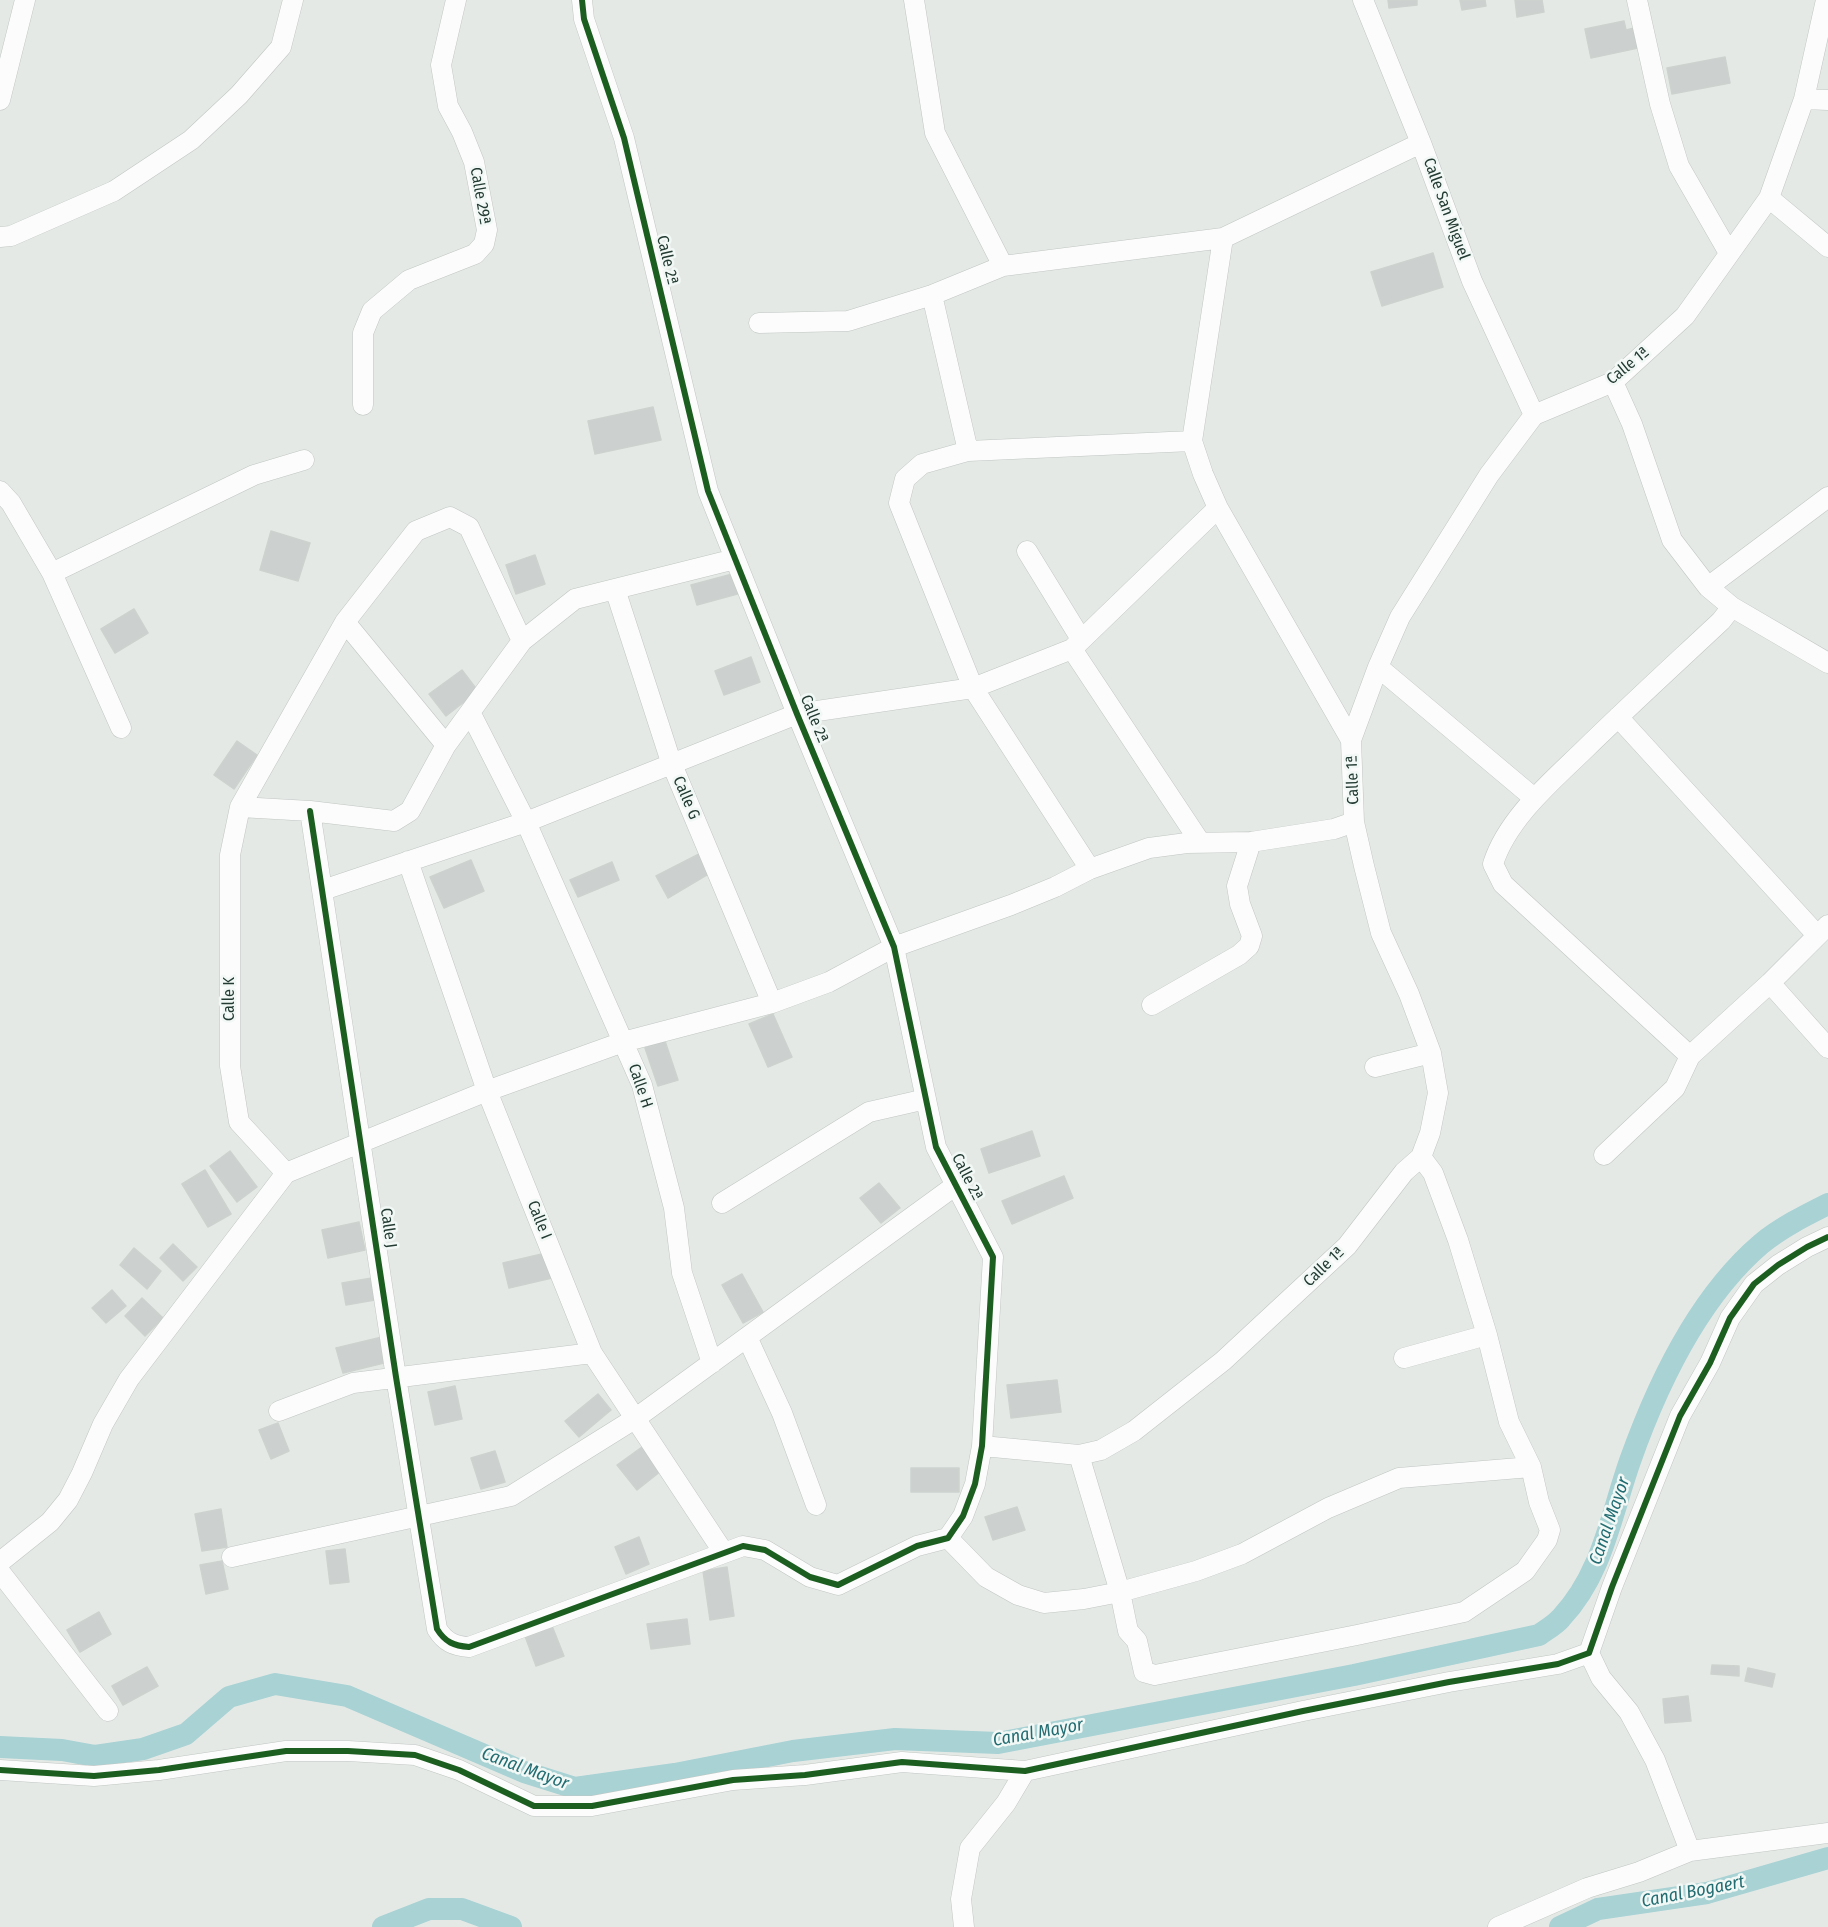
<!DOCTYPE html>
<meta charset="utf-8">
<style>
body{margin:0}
canvas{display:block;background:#e4e9e6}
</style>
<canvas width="1828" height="1927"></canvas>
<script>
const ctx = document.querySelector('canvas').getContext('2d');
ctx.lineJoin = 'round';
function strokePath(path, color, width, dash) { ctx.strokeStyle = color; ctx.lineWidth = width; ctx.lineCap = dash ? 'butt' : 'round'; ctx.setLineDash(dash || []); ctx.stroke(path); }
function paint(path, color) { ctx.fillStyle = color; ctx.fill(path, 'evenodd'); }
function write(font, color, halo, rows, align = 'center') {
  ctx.font = font + ' "Fira Sans Condensed",sans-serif'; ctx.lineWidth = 5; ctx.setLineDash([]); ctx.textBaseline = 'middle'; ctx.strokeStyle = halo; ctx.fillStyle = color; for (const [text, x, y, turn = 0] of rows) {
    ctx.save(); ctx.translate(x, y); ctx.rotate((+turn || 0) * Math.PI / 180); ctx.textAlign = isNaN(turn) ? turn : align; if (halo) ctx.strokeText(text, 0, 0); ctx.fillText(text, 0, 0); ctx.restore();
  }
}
strokePath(new Path2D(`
 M0,1747L62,1750L95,1756L143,1749L186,1734L229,1697L275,1684L347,1696L524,1772L575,1788L675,1774L793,1751L895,1739L998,1743L1354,1675L1539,1635C1546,1630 1555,1625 1561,1618C1602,1575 1611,1515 1630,1461C1657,1385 1699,1297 1761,1244C1780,1228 1806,1215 1828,1204
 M383,1927L429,1909H462L511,1927
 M1560,1927L1598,1909L1707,1893L1828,1858`), '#a8d2d4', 22);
const building = new Path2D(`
 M1388,0H1417V5L1389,8Z
 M1460,0H1485L1486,6L1462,10Z
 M1515,0H1542L1544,12L1517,17Z
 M1624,21L1626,30L1634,28L1638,48L1591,58L1585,29Z
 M1725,57L1730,83L1672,94L1667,68Z
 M1433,253L1443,287L1382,306L1371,272Z
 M653,407L661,440L595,454L588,421Z
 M271,531L310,543L298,581L260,570Z
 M535,555L545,584L516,594L506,565Z
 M736,573L741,593L697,605L691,585Z
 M134,609L148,633L115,653L101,629Z
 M751,657L760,682L724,695L715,671Z
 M462,670L478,691L446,716L429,694Z
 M237,741L257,755L234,789L214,775Z
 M699,854L710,873L668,898L656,876Z
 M471,860L484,891L444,908L430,877Z
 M612,862L619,880L578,897L570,880Z
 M773,1014L792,1057L768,1067L749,1024Z
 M665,1041L678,1080L658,1086L645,1048Z
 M1032,1131L1040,1156L989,1173L981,1149Z
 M230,1151L257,1187L237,1202L210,1166Z
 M205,1170L231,1214L208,1227L182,1184Z
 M1064,1176L1073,1198L1012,1224L1002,1201Z
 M879,1183L900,1208L881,1223L860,1198Z
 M359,1222L365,1250L328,1258L322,1230Z
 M173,1244L197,1267L183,1281L160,1258Z
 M134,1248L161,1271L147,1289L120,1265Z
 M546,1253L552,1278L509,1288L503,1263Z
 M742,1274L763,1312L743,1323L722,1285Z
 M372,1278L375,1300L346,1305L342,1283Z
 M112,1290L126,1306L106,1323L92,1308Z
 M142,1298L163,1318L145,1336L125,1316Z
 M382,1337L388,1362L343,1373L336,1348Z
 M1057,1380L1061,1412L1011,1418L1007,1385Z
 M455,1386L462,1419L435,1425L428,1392Z
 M598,1394L611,1410L579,1437L565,1421Z
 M278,1423L289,1451L271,1459L259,1430Z
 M642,1447L661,1471L637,1490L617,1465Z
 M495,1451L505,1482L481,1489L471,1458Z
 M911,1468H959V1492H911Z
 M1017,1507L1025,1530L993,1540L985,1517Z
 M221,1509L227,1547L202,1551L195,1514Z
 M639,1537L649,1564L626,1574L615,1547Z
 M345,1549L349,1582L330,1584L326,1551Z
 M222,1561L228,1589L206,1594L200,1565Z
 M727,1567L734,1616L710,1620L703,1571Z
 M99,1612L111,1634L80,1652L67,1630Z
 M687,1619L690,1644L651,1649L647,1624Z
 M552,1626L564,1656L536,1666L525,1636Z
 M1712,1665L1739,1666V1676L1711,1674Z
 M147,1667L158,1686L123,1705L112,1686Z
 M1748,1668L1775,1674L1772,1687L1745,1681Z
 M1688,1696L1691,1721L1665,1723L1663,1699Z`);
paint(building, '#ccd0ce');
strokePath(building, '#cdd2cf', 1.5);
const street = new Path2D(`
 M914,0L935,133L1003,266
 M1363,0L1421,143L1472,281L1534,415
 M1637,0L1660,104L1679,166L1729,253
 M1804,99L1828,100
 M0,100L25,0
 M1769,198L1828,247
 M0,237L11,236L114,191L191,140L239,95L281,47L293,0
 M1223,238L1192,441L1203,474L1218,508L1351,740
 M932,295L968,451
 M759,323L848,321L932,295L1003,266L1223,238L1421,143
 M1613,382L1632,424L1672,540L1708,587L1732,607L1828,663
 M363,405V333L372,311L409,280L475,254L484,244L487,230L474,162L462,132L448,106L441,65L456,0
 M0,491L11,503L52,573L121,728
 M1027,551L1081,639
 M52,573L254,475L304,460
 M1708,587L1828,497
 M615,589L671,762L772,1003
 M345,622L446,745
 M1072,649L1200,842
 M1378,667L1534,798
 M470,712L526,822L642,1085L674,1208L682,1273L712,1363
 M1618,717L1817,935
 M240,807L310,811L394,821L410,811L446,745L522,641L575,599L735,559
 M310,811L396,1377L437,1629C445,1642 454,1646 469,1647L743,1546L765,1550L810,1577L838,1585L917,1546L948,1538L963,1516L975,1484L982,1446L993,1257L936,1147L894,947L797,714L708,491L624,138L584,19L582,0
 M408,861L487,1091L592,1353L724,1553
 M1090,869L973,688L899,503L905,479L922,464L968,451L1192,441
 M323,890L526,822L797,714L973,688L1072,649L1218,508
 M1770,983L1828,1048
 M1152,1005L1239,955L1249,946L1252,936L1240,904L1237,886L1251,842
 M1690,1056L1503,884L1493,864C1507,819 1551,782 1584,750C1629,706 1675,664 1721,621L1732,607
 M1375,1067L1431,1053
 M1604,1155L1675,1088L1690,1056L1770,983L1828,925
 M286,1173L239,1122L230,1066V855L240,807L345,622L416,531L450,517L469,527L522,641
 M722,1203L869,1112L926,1099
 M747,1337L782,1413L816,1505
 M1404,1358L1487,1335
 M279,1411L353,1383L592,1353
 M982,1446L1079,1455L1101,1450L1134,1431L1223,1361L1347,1246L1404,1172L1421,1157L1430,1133L1438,1093L1431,1053L1409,994L1381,933L1364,866L1354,822L1351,740L1378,667L1400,617L1489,475L1534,415L1613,382L1685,316L1769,198L1804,99L1826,0
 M1079,1455L1120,1592L1128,1631L1137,1641L1144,1672L1155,1675L1357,1635L1464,1612L1525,1571L1547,1540L1550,1530L1539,1502L1531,1467L1509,1422L1487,1335L1458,1240L1433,1173L1421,1157
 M948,1538L986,1577L1018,1595L1044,1603L1084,1599L1120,1592L1196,1571L1242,1554L1328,1508L1399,1478L1531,1467
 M232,1557L511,1496L636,1418L956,1185
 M0,1562L50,1522L68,1500L82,1473L103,1424L129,1379L286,1173L487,1091L623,1042L772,1003L829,982L894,947L1011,905L1055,887L1090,869L1149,848L1187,843L1251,842L1334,829L1354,822
 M0,1572L108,1711
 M1589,1653L1601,1678L1629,1712L1655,1760L1690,1851
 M0,1770L94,1776L159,1770L286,1751H348L415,1755L459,1770L534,1806H592L733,1780L805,1775L902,1762L1025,1771L1303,1711L1449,1682L1558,1664L1589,1653L1612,1587L1680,1416L1710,1363L1730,1318L1754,1284L1778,1265L1807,1247L1828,1237
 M964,1927L961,1899L970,1848L1006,1803L1025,1771
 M1498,1927L1587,1888L1639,1872L1690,1851L1828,1833`);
strokePath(street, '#c1c6c3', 21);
strokePath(street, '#fbfcfb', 20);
strokePath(new Path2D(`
 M310,811L396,1377L437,1629C445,1642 454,1646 469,1647L743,1546L765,1550L810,1577L838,1585L917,1546L948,1538L963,1516L975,1484L982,1446L993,1257L936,1147L894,947L797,714L708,491L624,138L584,19L582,0
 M0,1770L94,1776L159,1770L286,1751H348L415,1755L459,1770L534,1806H592L733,1780L805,1775L902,1762L1025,1771L1303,1711L1449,1682L1558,1664L1589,1653L1612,1587L1680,1416L1710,1363L1730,1318L1754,1284L1778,1265L1807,1247L1828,1237`), '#1b5e20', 6);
write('16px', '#233b33', '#f2f8f5', [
 ["Calle 29ª",480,196,80],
 ["Calle San Miguel",1446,209,70],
 ["Calle 2ª",667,260,77],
 ["Calle 1ª",1628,366,-39],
 ["Calle 2ª",814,719,68],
 ["Calle 1ª",1353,780,-92],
 ["Calle G",686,798,67],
 ["Calle K",230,999,-90],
 ["Calle H",640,1086,71],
 ["Calle 2ª",967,1177,63],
 ["Calle I",539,1220,68],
 ["Calle J",388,1228,82],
 ["Calle 1ª",1324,1267,-44]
]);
write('italic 18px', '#226c72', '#f2f8f5', [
 ["Canal Mayor",1610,1521,-71],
 ["Canal Mayor",1038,1733,-10],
 ["Canal Mayor",525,1769,20],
 ["Canal Bogaert",1693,1892,-11]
]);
</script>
